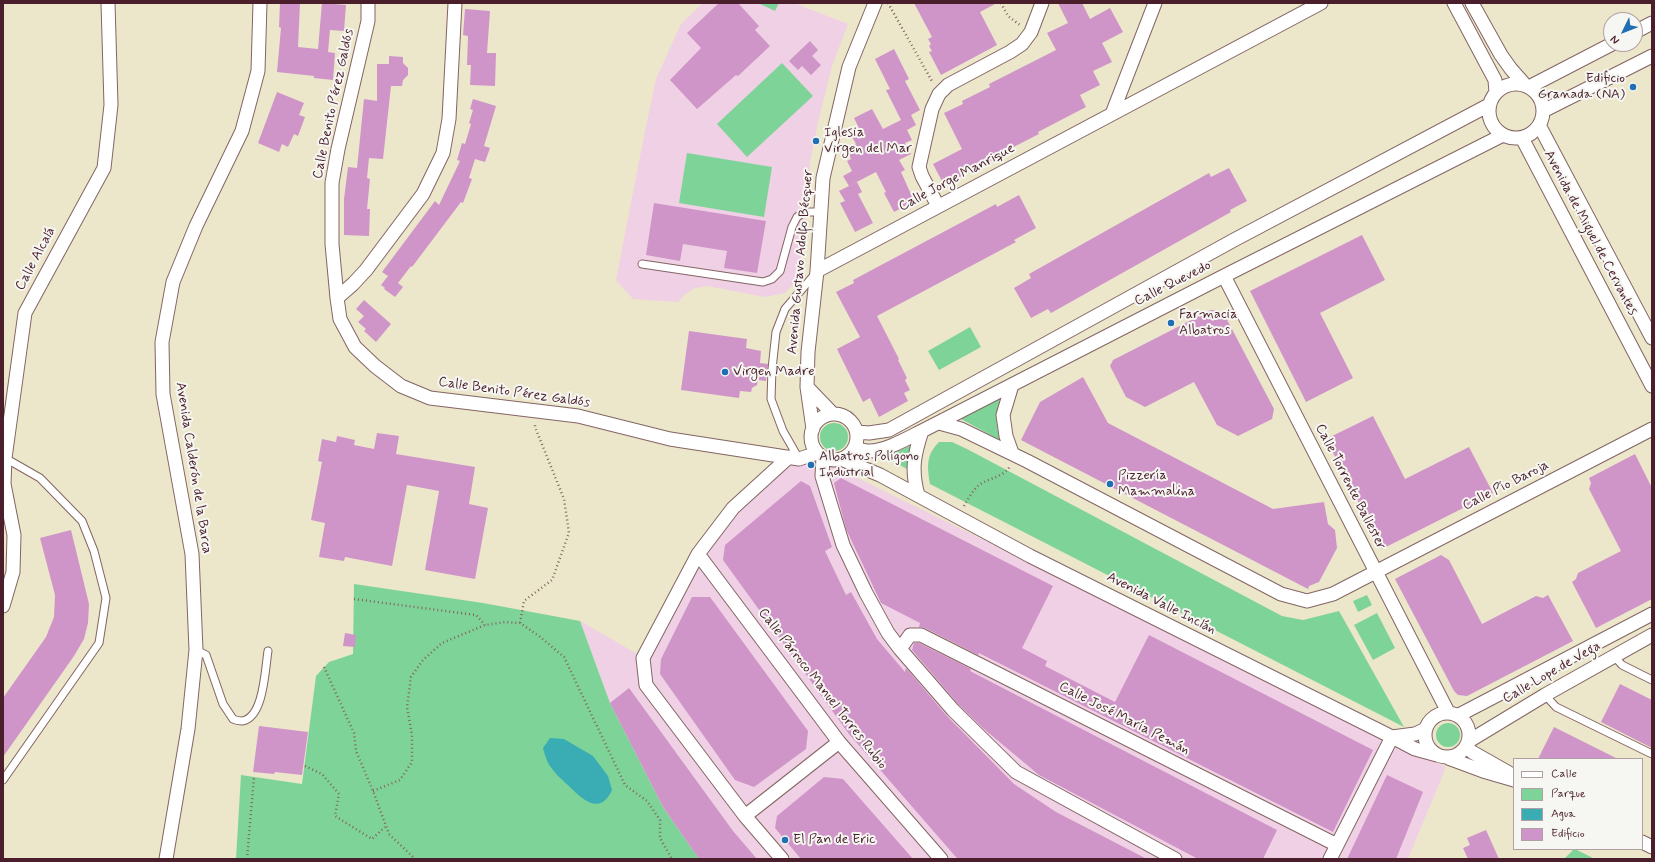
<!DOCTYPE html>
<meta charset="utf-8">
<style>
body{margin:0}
#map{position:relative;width:1655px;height:862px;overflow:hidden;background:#ece6cb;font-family:Mynerve,sans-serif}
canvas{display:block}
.frame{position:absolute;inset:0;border:4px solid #4a1f2b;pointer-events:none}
.legend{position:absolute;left:1513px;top:758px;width:130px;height:92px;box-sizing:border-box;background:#f6f6f2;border:1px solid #b1a0a2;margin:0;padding:5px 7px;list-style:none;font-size:12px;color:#4a1f2b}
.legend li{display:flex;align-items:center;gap:8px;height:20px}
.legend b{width:20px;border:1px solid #b1a0a2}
.north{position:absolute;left:1603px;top:12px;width:40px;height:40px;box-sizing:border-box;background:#f6f6f2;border:1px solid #b1a0a2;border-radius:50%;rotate:227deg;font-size:11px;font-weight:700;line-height:16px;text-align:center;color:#4a1f2b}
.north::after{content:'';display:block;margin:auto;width:14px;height:18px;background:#1f6fb2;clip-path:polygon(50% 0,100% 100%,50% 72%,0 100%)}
</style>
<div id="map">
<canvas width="1655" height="862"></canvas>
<div class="frame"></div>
<ul class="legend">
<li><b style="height:5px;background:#fff"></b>Calle</li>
<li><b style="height:11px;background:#7ed498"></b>Parque</li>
<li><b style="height:11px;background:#3aacb3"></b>Agua</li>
<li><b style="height:11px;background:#d095c8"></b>Edificio</li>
</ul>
<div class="north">N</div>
</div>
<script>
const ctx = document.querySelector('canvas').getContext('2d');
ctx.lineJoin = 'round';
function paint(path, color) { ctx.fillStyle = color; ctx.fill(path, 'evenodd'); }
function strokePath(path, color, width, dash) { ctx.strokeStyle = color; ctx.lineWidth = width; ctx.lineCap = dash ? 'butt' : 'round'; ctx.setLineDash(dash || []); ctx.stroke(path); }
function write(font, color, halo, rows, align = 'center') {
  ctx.font = font + ' Mynerve,sans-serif'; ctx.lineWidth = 4; ctx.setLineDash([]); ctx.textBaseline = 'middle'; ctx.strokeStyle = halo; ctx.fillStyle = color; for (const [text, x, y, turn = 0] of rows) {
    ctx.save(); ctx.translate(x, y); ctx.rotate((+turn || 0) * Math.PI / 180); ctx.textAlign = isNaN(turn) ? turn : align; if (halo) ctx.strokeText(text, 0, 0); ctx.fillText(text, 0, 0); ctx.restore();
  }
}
paint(new Path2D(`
 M703,3H794L848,24L832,66L818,122L810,162L799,278L785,293L765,297L708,286L695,288L684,295L678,302L633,299L616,280L643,141L656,79L681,24Z
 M827,463L1446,767L1408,859H699L663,807L610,703L580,621L646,659L705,552L734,511L790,464Z`), '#f0d0e4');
paint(new Path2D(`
 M761,3H779L775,11L760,4Z
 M782,63L813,96L747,157L717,124Z
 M687,153L772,167L764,217L679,203Z
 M970,327L981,347L939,370L928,351Z
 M1000,399C995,414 996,425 1000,440L961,419Z
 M820 437a14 14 0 1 1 28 0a14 14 0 1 1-28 0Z
 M939,442H952L967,449L1282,616L1303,620L1339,611L1404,727L930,484C927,466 926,455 939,442Z
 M912,445L907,469L885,457Z
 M354,584L483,603L580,621L610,703L663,807L699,859H236L241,775L302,784L316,676L329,662L353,654Z
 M1367,595L1372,605L1358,612L1353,601Z
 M1377,613L1395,648L1373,660L1354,625Z
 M1436 735a12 12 0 1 1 24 0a12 12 0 1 1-24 0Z
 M1574,849H1575L1595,859H1564Z`), '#7ed498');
paint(new Path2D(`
 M550,738L564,739L593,756L608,776L612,790C600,816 583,800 569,786C561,779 554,773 548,763C546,758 544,753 543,748Z`), '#3aacb3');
paint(new Path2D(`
 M280,3H300L298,47L318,49L322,3L346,5L344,31L330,30L328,52L335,53L333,80L314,78V76L277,72L281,28L279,27Z
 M719,3H738L759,26L755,30L770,46L738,76L736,75L697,109L670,80L701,48L687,33Z
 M914,3H997L980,12L997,45L941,75L929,52L932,51L929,46L931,44L928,39L932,37Z
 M1058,3H1082L1090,19L1110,8L1123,32L1102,43L1112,62L1093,71L1100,85L1080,95L1086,107L1038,132L1039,134L992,158L993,160L944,185L933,164L962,149L944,113L963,104L962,101L990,87L989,84L1056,50L1047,33L1068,23Z
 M465,9L490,11L487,53H496L495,86L470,85L471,65H467L468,36L463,35Z
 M810,41L818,50L812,56L821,65L811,75L802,66L798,70L789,61Z
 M894,49L909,79L905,81L920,110L911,115L916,125L907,130L912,140L905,143L911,154L899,160L905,170L901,172L914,201L894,212L884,193L886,192L876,172L849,186L843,176L852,171L847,161L851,159L846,148L856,144L850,133L859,128L854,118L872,109L883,129L901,120L886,90L890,89L875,59Z
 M389,56L403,57V63L408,68V75L403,80L402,86H391L383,159L369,158L367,178L370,179L367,209H370L369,236L344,235V199L348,167L357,168L364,99L377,101V64H389Z
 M277,92L304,103L299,115L305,117L298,136L294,134L288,147L282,144L279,152L258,143Z
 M473,99L496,106L484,146L490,148L485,162L475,159L469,178L472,179L463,203L461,202L412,267L411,266L398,283L403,287L395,297L384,289L385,288L381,285L388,276L382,272L435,201L439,205L460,161L457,160L462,143L465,144L471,124L469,123L473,110L470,109Z
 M1229,168L1247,201L1230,210L1231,212L1051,313L1048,309L1031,318L1014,288L1031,278L1029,274L1209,173L1211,177Z
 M857,182L862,192L858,194L873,223L855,232L840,203L845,201L839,191Z
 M1019,195L1036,228L1014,240L1016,242L877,316L899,359L898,360L907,378L905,380L910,390L904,393L908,401L879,417L870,398L863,402L837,349L860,337L836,292L854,283L853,280L996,204L997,207Z
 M654,203L766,221L757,273L724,268L727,251L683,244L680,261L646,255Z
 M1362,235L1385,280L1320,313L1353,378L1306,402L1250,291Z
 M364,300L391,324L376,342L364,331L366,329L358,322L364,316L356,309Z
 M1211,310H1218L1224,314L1274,409L1272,419L1238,436L1217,425L1194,382L1145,407L1126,397L1110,366L1113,360Z
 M689,331L747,339L746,348L761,351L760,363L768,364L766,381L758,380L757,385L752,388L751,392L740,391L739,398L681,390Z
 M1083,377L1108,423L1273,509L1324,502L1328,524L1335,530L1337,548L1319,582L1309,586L1308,589L1021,440L1040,402Z
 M1373,416L1405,479L1469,447L1493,493L1382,549L1326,439Z
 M377,433L399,436L396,454L475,467L469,504L488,508L475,579L425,570L439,491L407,485L392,566L345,557L344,561L319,557L325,523L311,520L322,462L318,461L322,439L336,442L337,436L355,440L354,445L374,449Z
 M1635,454L1652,488V599L1596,628L1572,582L1576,579L1578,573L1621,551L1589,489L1591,483L1589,478Z
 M841,478L1053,586L1022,648L1047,661L1045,666L1115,702L1149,635L1373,750L1333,832L979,653L978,655L925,628L919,627L920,623L881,603L846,529L834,483Z
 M801,481L810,486L832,547L825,551L846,595L851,592L877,639L905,672L906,668L947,716L1014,784L1056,812L1147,859H958L955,856L849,734L723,560L725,545Z
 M71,530L89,604L88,623L84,639L74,656L3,757V698L46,637L54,617L55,595L40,538Z
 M1441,555L1449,560L1482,624L1536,596L1543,598L1548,595L1573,641L1467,696L1458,695L1454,691L1395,579Z
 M692,597H710L808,731L806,749L754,787L735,780L660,674L661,659Z
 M345,633L356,635L355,647L343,646Z
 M914,643H919L971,669L970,671L1277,830L1263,859H1198L1039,775L984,729L959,705L912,650Z
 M1620,684L1652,700V748L1601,722Z
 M629,688L733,831L757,859H699L663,807L610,703Z
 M259,726L308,732L302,775L275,772L274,774L253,772Z
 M1554,727L1618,759H1538Z
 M1387,775L1423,792L1396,859H1347Z
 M824,777L843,779L913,859H801L775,828L777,816Z
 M1486,830L1499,859H1468L1463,848L1470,845L1467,838Z`), '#d095c8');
const lane = new Path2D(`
 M642,264L763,282L772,279L780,271L792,227L797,217L804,212H821
 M799,459L783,431L771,399L772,369L776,332L785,309L815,274
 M196,650L206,655L223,704L233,719C235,720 239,721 242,721C264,718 265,669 268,651
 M1614,656L1622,665L1652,680
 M1545,695L1556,707L1652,754
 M3,780L99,643L106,598L94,551L82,521L40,478L5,458`);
const street = new Path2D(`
 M368,3V21L338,149L332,183V244L337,298L340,319L355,347L375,366L401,386L430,398L578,416L670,439L799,459L817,453
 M1454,3L1495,80L1496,93
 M1472,3L1501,55L1511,69L1526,86
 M1635,32L1652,23
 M1489 111a27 27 0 1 1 54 0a27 27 0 1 1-54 0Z
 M1529,87L1612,44
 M1543,111L1652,56
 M1112,114L1155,3
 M1539,125L1652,338
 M1522,138L1652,386
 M938,206L922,176L919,167L932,109L939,94L948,85L1010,52L1022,44L1031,32L1042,3
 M817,271L1321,3
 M1224,276L1448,712
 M337,298L353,284L366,270L423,194L443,153L449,119L455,3
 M1012,385L1003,415L1006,436L1012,453
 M807,387L833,414
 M811 437a23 23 0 1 1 46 0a23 23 0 1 1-46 0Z
 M939,423L961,429L1027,461L1281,594L1307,601L1333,594L1652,429
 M813,429L807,387L808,352L817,271L823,178L849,67L875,3
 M857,432L869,433L889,430L1234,240L1489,105
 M855,447C859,449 864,451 868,451C884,452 908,438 922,431L1224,276L1503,135
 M823,457L822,476L843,545L866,593L888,633L900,649L953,710L1016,772L1175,859
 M841,459L880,475L1030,556L1392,737L1415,749L1437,755
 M918,495C911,470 914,455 922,431
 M698,554L839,742L941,859
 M3,606L13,572L14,535L4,484L5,458L25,313L104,168L111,105L108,3
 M900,649L910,635H921L1337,845
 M1425 735a22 22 0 1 1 44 0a22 22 0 1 1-44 0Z
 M1459,715L1652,614
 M1392,737L1415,734L1426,729
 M1469,741L1545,695L1652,635
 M1467,747L1472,752L1509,773
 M1448,758L1483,771L1514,780
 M745,816L839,742
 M1642,842L1652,847
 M166,859L188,729L196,650L192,554L163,394L162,342L173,282L196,226L242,131L258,71L260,3
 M782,859L745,816L646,685L643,658L698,554L733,508L789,457
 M1330,859L1392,737`);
strokePath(lane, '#836563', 9);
strokePath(street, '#836563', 15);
strokePath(new Path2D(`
 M888,3L933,83
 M1001,3L1008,16L1020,25
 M964,506C968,499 973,490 979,485C989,478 1004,477 1010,466
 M354,599L476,615L485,625
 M520,623L524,601L552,580L569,533L564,499L535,427V423
 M324,667L354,733L356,751L373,791L389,834L415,859
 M305,766L322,774L339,794L335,816L372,839L385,827
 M373,791L400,780L412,762V735L407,707L411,677L423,660L442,643L485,625L505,622L520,623L539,636L564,657L625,785L647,801L660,820V838L672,859
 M247,859L254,777`), '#836563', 2.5, [1, 3]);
strokePath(lane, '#fff', 7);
strokePath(street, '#fff', 13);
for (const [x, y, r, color] of [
 [1633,87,4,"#1f6fb2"],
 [816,141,4,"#1f6fb2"],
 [1171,323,4,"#1f6fb2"],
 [725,372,4,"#1f6fb2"],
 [811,465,4,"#1f6fb2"],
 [1110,484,4,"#1f6fb2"],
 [785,840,4,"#1f6fb2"]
]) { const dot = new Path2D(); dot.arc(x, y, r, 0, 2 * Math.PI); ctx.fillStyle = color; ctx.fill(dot); strokePath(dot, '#f6f6f2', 1.5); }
write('14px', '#4a1f2b', '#f6f6f2', [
 ["Edificio",1625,79,"right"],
 ["Granada (NA)",1625,95,"right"],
 ["Iglesia",824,133],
 ["Virgen del Mar",824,149],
 ["Farmacia",1179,315],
 ["Albatros",1179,331],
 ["Virgen Madre",733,372],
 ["Albatros Polígono",819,457],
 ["Industrial",819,473],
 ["Pizzería",1118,476],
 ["Mammalina",1118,492],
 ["El Pan de Eric",793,840]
], 'left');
write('14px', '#4a1f2b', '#f6f6f2', [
 ["Calle Benito Pérez Galdós",334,104,-78],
 ["Calle Jorge Manrique",957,178,-28],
 ["Avenida de Miguel de Cervantes",1590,233,62],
 ["Calle Alcalá",36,259,-62],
 ["Avenida Gustavo Adolfo Bécquer",801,262,-85],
 ["Calle Quevedo",1173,284,-27],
 ["Calle Benito Pérez Galdós",514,393,8],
 ["Avenida Calderón de la Barca",193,468,81],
 ["Calle Pío Baroja",1506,486,-27],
 ["Calle Torrente Ballester",1350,487,63],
 ["Avenida Valle Inclán",1161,604,27],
 ["Calle Lope de Vega",1552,673,-30],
 ["Calle Párroco Manuel Torres Rubio",822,689,52],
 ["Calle José María Pemán",1124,719,27]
]);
</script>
